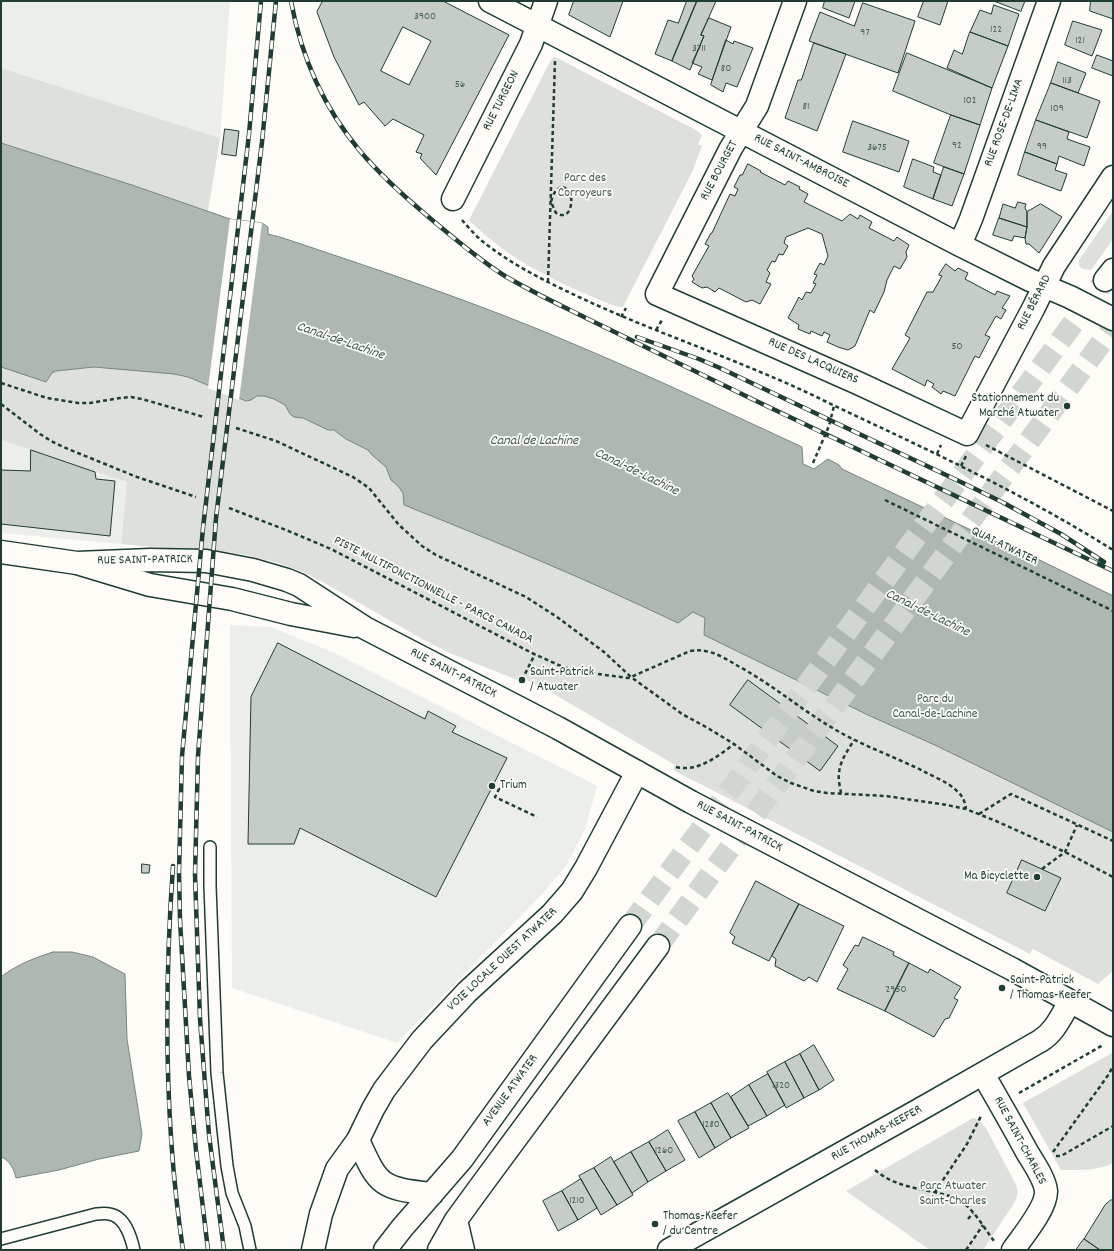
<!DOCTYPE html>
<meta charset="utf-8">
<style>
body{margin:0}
#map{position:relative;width:1114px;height:1251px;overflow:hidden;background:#fdfcf7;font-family:Dekko,sans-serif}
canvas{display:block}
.frame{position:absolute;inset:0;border:2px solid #1f3d34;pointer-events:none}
</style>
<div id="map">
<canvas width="1114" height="1251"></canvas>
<div class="frame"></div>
</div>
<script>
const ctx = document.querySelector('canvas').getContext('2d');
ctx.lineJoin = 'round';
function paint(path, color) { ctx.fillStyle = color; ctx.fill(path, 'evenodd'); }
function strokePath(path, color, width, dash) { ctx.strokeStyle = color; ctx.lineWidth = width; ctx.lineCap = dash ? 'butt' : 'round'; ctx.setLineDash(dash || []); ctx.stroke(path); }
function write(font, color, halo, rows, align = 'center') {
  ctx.font = font + ' Dekko,sans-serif'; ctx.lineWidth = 3.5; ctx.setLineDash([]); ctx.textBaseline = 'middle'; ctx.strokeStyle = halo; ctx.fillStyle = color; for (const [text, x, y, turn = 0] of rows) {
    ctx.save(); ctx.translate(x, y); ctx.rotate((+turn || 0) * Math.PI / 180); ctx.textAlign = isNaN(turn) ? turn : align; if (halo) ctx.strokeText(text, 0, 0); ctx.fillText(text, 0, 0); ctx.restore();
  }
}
paint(new Path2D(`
 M1,1H230L220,138L1,68Z
 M1,440L127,482L121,544L1,533Z
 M230,625L271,627L337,654L597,786L585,829L566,866L542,894L397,1043L232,988Z`), '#eceee9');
paint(new Path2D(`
 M555,57L696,130L702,135L698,144L702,146L692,172L623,307L615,306C562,285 509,261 469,220L551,60Z
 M1,68L220,138L208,211L230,219L262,223L268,227V234L283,238C382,271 481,304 576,345C652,377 727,412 802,447L803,464L814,469L828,459L839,465L842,469L1009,548L1013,547L1111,594L1113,591V971L1098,984L1033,949L1030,954L673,770L675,765L547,690L522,678L520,681L452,654L424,640L328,585L303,572L275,562L246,555L226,552L184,550L121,544L127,482L1,440Z
 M1113,211V239L1091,270L1083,269L1079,266V260Z
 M1112,1053H1113V1163C1097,1171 1079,1170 1061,1170L1023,1103Z
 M973,1118L979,1120L986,1128L1016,1185C1019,1193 1017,1198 1013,1205L983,1250H930L846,1191Z`), '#dde0db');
const water = new Path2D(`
 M1,143L132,185L230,219L262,223L268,227V234L283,238C382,271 481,304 576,345C652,377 727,412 802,447L803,464L814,469L828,459L839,465L842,469L1009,548L1013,547L1113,596V832L937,746L870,716L704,635L705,618L693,612L678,623C588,580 497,542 404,505L403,493L398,486L391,480L386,467L372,455L368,450L346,439L334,430H328L303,418L294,417L290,414L285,405L274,399L264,396H257L251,400L246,401L188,377L174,374L94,367L56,371L52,373L46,382L1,367Z
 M53,952H72L93,957L125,974L127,1039L142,1134L139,1151L99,1159L59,1170L16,1178C14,1170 10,1160 1,1157V977C16,965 34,958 53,952Z`);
paint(water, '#aeb8b1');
strokePath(water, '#75877f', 1);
paint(new Path2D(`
 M230,219L262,223L239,400L208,388Z`), '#fdfcf7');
const building = new Path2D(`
 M323,1H443L509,35L436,175L420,158L422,154L416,152L424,135L393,119L385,126L364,102L359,105L334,57L317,12ZM403,27L431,41L409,85L381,71Z
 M574,1H623L610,37L569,15Z
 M687,1H697L672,61L655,54L668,20L678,23Z
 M697,1H716L701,35L704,36L690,70L672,61Z
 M825,1H855L849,18L823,8Z
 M924,1H948L940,25L918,17Z
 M994,1H1025L1021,11Z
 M1091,1H1113V19L1090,11Z
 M863,3L915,21L898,73L809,41L820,12L854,26Z
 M994,5L1019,14L1008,46L970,32L980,10L991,14Z
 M709,18L731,27L712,80L698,74L702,67L692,63L704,36L701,35Z
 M1073,21L1102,30L1092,56L1065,45Z
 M970,32L1008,46L992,88L947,68L954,50L962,54Z
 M726,40L733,44L734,41L753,48L737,87L726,83L723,92L711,85Z
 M814,43L846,54L817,131L785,118L798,80H801Z
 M907,53L992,88L980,125L951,115L893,91Z
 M1097,55L1113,61V76L1092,68Z
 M1058,62L1086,73L1078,93L1051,83Z
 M1051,83L1100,101L1087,138L1036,120Z
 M951,115L980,125L964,174L934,163Z
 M1036,120L1069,132L1067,139L1090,147L1084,166L1059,156L1057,164L1025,152Z
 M853,121L909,141L899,172L843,152Z
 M225,129L239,131L236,156L222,154Z
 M1025,152L1057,164L1055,170L1067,174L1061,191L1018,175Z
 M913,159L934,167L933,172L941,175L933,199L904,187Z
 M748,164L761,171L760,172L785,185L788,181L800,187L799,189L808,194L804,202L842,221L850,214L858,219L860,215L872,222L869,228L894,241L897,237L909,245L906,252L907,257L900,269L894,266L887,280L884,292L874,313L870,310L855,346L848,350L838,347L827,342L830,335L824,332L822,336L811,331L810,334L798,329L799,325L788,318L799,297L802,300L806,292L811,293L816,284L813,283L817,275L814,274L820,263L824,265L828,256L822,234L808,228L786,237L784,243L788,246L783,255L779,254L775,262L772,261L767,270L770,273L766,282L771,284L760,304L752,300L746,302L719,288L715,292L707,287L702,288L692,282L694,279L692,276L709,246L705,244L711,233H712L730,194L735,196L738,189L734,187L740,175H742Z
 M944,167L964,174L952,206L933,199Z
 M1018,202L1026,204L1025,208L1027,212V227L999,218L1003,204L1015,208Z
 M1041,204L1062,217L1039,253L1029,244H1026L1025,238L1027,227V212Z
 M999,218L1027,227L1025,238L1014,236L1012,241L993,235Z
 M946,264L955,271L958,268L968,273L965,279L995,295L997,291L1010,296L1002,308L1006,310L1001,319L996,316L985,335L990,337L979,358L975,356L955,396L943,391L941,394L932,387L934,384L927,380L925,386L892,369L910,338L905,335L927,292H933L942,276L939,275Z
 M31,450L95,472L96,479L115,481L110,536L1,524V470L30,471Z
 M278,643L425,719L428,711L456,726L452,732L507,758L436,897L300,828L294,844H248L251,697Z
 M748,680L838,746L820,771L730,705Z
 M1022,860L1061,878L1045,911L1007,893Z
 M142,864L150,865L149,873H142Z
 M756,881L799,904L769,961L732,943L735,937L730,933Z
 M799,904L844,926L817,982L809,977L804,981L775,966L776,959L772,956Z
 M863,937L894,952L893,955L909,963L885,1011L837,989L848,969L843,965L855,945L858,946Z
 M909,963L928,973L930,969L961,987L954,998L958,1000L949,1018L945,1019L934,1037L885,1011Z
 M814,1045L834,1080L819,1090L800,1054Z
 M800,1054L819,1090L804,1098L785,1062Z
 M785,1062L804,1098L786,1108L767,1072Z
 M768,1074L785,1105L767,1116L749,1085Z
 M749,1085L767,1116L748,1126L731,1097Z
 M728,1093L749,1128L731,1138L711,1103Z
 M711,1103L731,1138L715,1148L695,1112Z
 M695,1112L715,1148L699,1158L678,1121Z
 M668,1130L685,1160L666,1171L649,1142Z
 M649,1142L666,1171L648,1182L631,1152Z
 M631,1152L648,1182L632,1193L614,1162Z
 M611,1157L633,1195L617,1205L594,1168Z
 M594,1168L617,1205L601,1215L579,1176Z
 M581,1179L597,1208L578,1220L562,1191Z
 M562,1191L578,1220L558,1231L543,1201Z
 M1111,1200H1113V1250H1100L1084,1239L1105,1205Z
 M1084,1239L1100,1250H1076Z`);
paint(building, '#c6cdc7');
strokePath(building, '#1f3d34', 1);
strokePath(new Path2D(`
 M630,926L1105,280
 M658,946L1113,327`), '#d1d6d0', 22, [22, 11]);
const service = new Path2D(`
 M210,847V886L217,1073L227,1166L232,1193L245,1226L250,1250
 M1,1239L96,1214C100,1214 105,1213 109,1214C125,1216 131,1237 134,1250`);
const minor = new Path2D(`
 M490,1L960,245L1030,280L1070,297L1113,319
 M795,1L757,106L731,148L657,294L860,384L967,434L1034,307L1054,266L1113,177
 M453,199L531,44L546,1
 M960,245L971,219L1049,1
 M983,1074C998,1100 1013,1126 1027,1152C1033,1162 1045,1179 1046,1191C1047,1207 1023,1236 1013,1250`);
const tertiary = new Path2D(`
 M358,1140L373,1109L384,1090L422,1040L467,992L552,914L572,891L586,868L637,772
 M669,1250L919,1110L1040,1041C1055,1032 1061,1016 1070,1002`);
const secondary = new Path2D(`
 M1105,280L1113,270
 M1,552L77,563L150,585L232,599L291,614L354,626
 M77,563L150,560L206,561L253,570L287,580L299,585L365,628L558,728L691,802L1012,969L1113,1025
 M456,1220L463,1250
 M313,1250L321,1214L337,1169L358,1140C379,1187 381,1188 432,1194
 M385,1250L402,1228L462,1159L630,926
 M439,1250L456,1220L483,1183L658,946`);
strokePath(service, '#1f3d34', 14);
strokePath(minor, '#1f3d34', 25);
strokePath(tertiary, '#1f3d34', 25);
strokePath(secondary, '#1f3d34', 25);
strokePath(new Path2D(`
 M563,187L569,190C574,200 571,222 556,213L551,202C553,194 555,189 563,187Z
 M462,220C468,227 475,235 482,241C512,265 547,282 581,298C641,326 704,348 765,374C800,388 834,406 869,422C952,461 1035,501 1113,550
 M548,282L555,61
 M621,317L626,308
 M656,330L662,320
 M1,383L47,398L78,403H90L120,398L131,397L142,399L204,417
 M1,404L40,434L51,441L68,449L137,477L196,497
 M236,428L276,441L353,477L369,488L399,525L422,546L436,555L526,597L557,617L604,652L631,677L660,698L682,714L706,727L734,744L777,776L791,783L814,791L827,793L886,796L947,805L966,809L996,821L1065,852L1113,877
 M986,445L1113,511
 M937,454L941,445
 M813,463L829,426L834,406
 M961,466L966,456
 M885,500L1113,611
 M229,508L286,530L331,549L532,653L563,667L583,672L628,678L631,677L690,651C696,650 700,650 705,651C717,653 728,660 738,666C775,686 806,714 843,734C869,748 897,758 923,771C934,777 948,782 957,791C963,796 965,802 966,809
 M522,680L535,654
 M676,767C698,772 717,757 734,744
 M492,786L499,789L495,797L537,817
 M841,793C840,787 838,780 839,773C840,761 848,750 854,740
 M979,814L1011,794L1113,841
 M1042,869L1065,852L1077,825
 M1019,1093L1103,1045
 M1053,1152L1109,1074L1113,1066
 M1056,1156H1061L1113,1126
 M875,1170C893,1185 911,1187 933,1192C943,1194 953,1196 962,1202C975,1211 984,1228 994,1241
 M935,1192L967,1144L981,1116
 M968,1219L973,1213
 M966,1250L983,1225`), '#1f3d34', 2.5, [4, 3]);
strokePath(service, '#fdfcf7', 11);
strokePath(minor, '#fdfcf7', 22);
strokePath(tertiary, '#fdfcf7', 22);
strokePath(secondary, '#fdfcf7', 22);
const rail = new Path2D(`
 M291,1C301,56 324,108 360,151C381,176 406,198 431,219C455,239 478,259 505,276C532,292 560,305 588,319C643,346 697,372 752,399C872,457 993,513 1113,571
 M637,337L699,359L720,368L965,484L1002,502L1061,534L1104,562
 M173,866C164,994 164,1123 183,1250
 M208,1250L196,1150L189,1076L180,920L179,872L182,756L203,528L249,134L261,1
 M224,1250L209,1135L200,1019L195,875L198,756L216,518L262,142L276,1`);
strokePath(rail, '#1f3d34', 4.5);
strokePath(rail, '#fdfcf7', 3, [9]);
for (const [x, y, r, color] of [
 [1067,406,4,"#1f3d34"],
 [522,680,4,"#1f3d34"],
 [492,786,4,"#1f3d34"],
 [1037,877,4,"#1f3d34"],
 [1002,988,4,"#1f3d34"],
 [655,1224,4,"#1f3d34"]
]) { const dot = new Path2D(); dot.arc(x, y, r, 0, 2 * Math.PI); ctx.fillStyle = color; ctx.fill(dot); strokePath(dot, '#fdfcf7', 1.5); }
write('11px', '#496159', null, [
 ["3900",425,17],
 ["122",996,30],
 ["97",865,33],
 ["121",1080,41],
 ["3711",699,49],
 ["80",726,69],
 ["113",1067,81],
 ["56",460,85],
 ["102",970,101],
 ["81",806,107],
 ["109",1057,109],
 ["92",957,146],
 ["99",1042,147],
 ["3675",877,148],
 ["50",957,347],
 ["2950",896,990],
 ["1320",781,1086],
 ["1280",711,1125],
 ["1260",664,1151],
 ["1210",577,1201]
]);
write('13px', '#1f3d34', '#fdfcf7', [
 ["RUE TURGEON",502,101,-63],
 ["RUE ROSE-DE-LIMA",1005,123,-70],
 ["RUE SAINT-AMBROISE",801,162,27],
 ["RUE BOURGET",720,171,-62],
 ["RUE BÉRARD",1035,303,-63],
 ["RUE DES LACQUIERS",813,362,24],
 ["QUAI ATWATER",1004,547,26],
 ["RUE SAINT-PATRICK",145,561,-1],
 ["PISTE MULTIFONCTIONNELLE - PARCS CANADA",433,591,27],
 ["RUE SAINT-PATRICK",453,674,27],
 ["RUE SAINT-PATRICK",739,827,28],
 ["VOIE LOCALE OUEST ATWATER",503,960,-43],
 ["AVENUE ATWATER",511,1091,-54],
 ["RUE THOMAS-KEEFER",877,1134,-29],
 ["RUE SAINT-CHARLES",1019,1141,62]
]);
write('13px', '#455e55', '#fdfcf7', [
 ["Parc des",585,179],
 ["Corroyeurs",585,194],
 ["Parc du",935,700],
 ["Canal-de-Lachine",935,715],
 ["Parc Atwater",953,1187],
 ["Saint-Charles",953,1202]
]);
write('13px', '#1f3d34', '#fdfcf7', [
 ["Stationnement du",1059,399,"right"],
 ["Marché Atwater",1059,414,"right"],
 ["Saint-Patrick",530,673],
 ["/ Atwater",530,688],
 ["Trium",500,786],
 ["Ma Bicyclette",1029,877,"right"],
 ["Saint-Patrick",1010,981],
 ["/ Thomas-Keefer",1010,996],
 ["Thomas-Keefer",663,1217],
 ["/ du Centre",663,1232]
], 'left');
write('italic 14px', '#435c53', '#fdfcf7', [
 ["Canal-de-Lachine",340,342,19],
 ["Canal de Lachine",534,442],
 ["Canal-de-Lachine",636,473,26],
 ["Canal-de-Lachine",927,614,26]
]);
</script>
